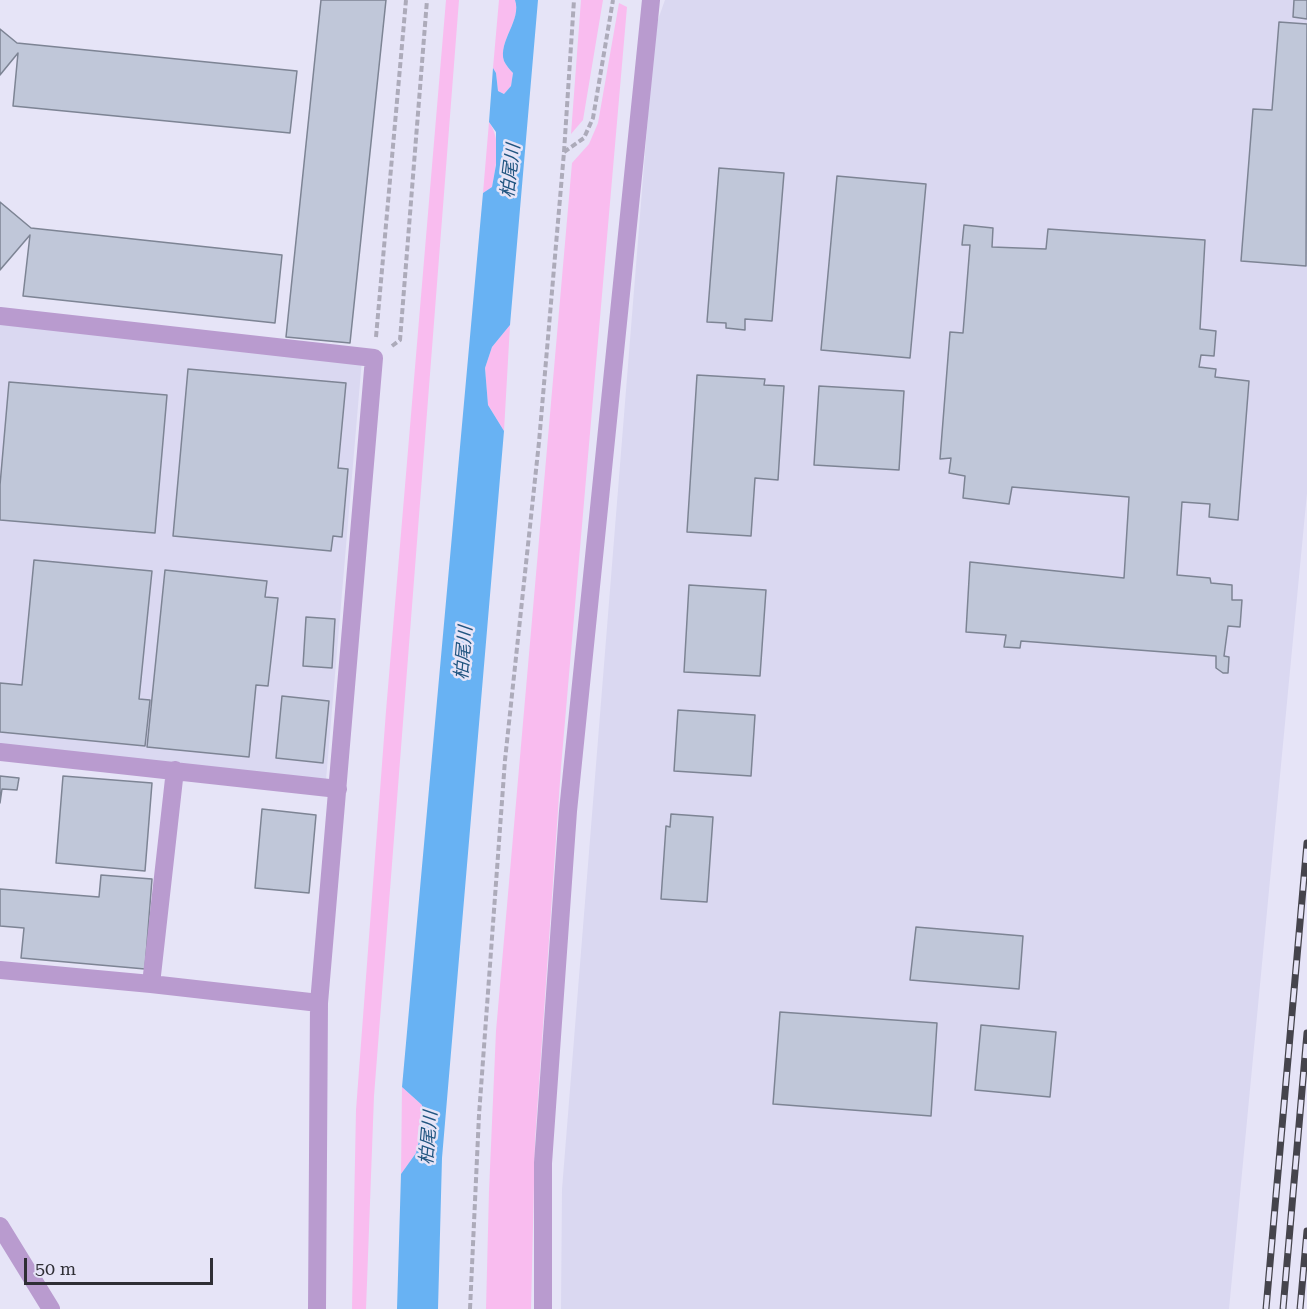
<!DOCTYPE html>
<meta charset="utf-8">
<style>
body{margin:0}
#map{position:relative;width:1307px;height:1309px;overflow:hidden;background:#e6e4f7;font-family:"Roboto Serif",serif}
canvas{display:block}
.scale{position:absolute;left:24px;top:1258px;width:189px;height:27px;box-sizing:border-box;border:3px solid #2f2e35;border-top:0;padding-left:8px;font-size:18px;line-height:21px;white-space:nowrap;color:#2f2e35;-webkit-text-stroke:4px #e6e4f7;paint-order:stroke}
</style>
<div id="map">
<canvas width="1307" height="1309"></canvas>
<div class="scale">50 m</div>
</div>
<script>
const ctx = document.querySelector('canvas').getContext('2d');
ctx.lineJoin = 'round';
function paint(path, color) { ctx.fillStyle = color; ctx.fill(path, 'evenodd'); }
function strokePath(path, color, width, dash) { ctx.strokeStyle = color; ctx.lineWidth = width; ctx.lineCap = dash ? 'butt' : 'round'; ctx.setLineDash(dash || []); ctx.stroke(path); }
function write(font, color, halo, rows, align = 'center') {
  ctx.font = font + ' "Roboto Serif","Noto Sans JP",serif'; ctx.lineWidth = 5; ctx.setLineDash([]); ctx.textBaseline = 'middle'; ctx.strokeStyle = halo; ctx.fillStyle = color; for (const [text, x, y, turn = 0] of rows) {
    ctx.save(); ctx.translate(x, y); ctx.rotate((+turn || 0) * Math.PI / 180); ctx.textAlign = isNaN(turn) ? turn : align; if (halo) ctx.strokeText(text, 0, 0); ctx.fillText(text, 0, 0); ctx.restore();
  }
}
paint(new Path2D(`
 M665,0H1307V493L1229,1309H561L562,1189L655,28Z
 M0,322L362,359L326,780L0,745Z`), '#dad8f1');
paint(new Path2D(`
 M446,0H459L374,1096L366,1309H352L356,1110L386,711Z
 M499,0H515C522,20 498,41 504,61C506,65 510,70 513,73L511,86L504,94L498,91L496,73L493,68Z
 M581,0H603L583,120L571,134Z
 M619,3L627,7L561,767L535,1141L531,1309H486L489,1191L496,1031L572,163L589,144L598,123Z
 M489,122C502,140 496,166 492,187L483,193Z
 M510,325L504,431L488,405L485,368L492,347Z
 M402,1087L422,1105V1129L416,1153L401,1174Z`), '#f9bcef');
paint(new Path2D(`
 M515,0H538L510,325L492,347L485,368L488,405L504,431L442,1158L438,1309H397L401,1174L416,1153L422,1129V1105L402,1087L483,193L492,187L496,165V132L489,122L493,68L496,73L498,91L504,94L511,86L513,73C510,70 506,65 504,61C498,41 522,20 515,0Z`), '#68b2f3');
const building = new Path2D(`
 M321,0H386L350,343L286,337Z
 M1294,0H1307V19L1293,17Z
 M1279,22L1307,24L1306,266L1241,261L1253,109L1272,110Z
 M0,29L17,43L297,71L290,133L13,106L18,53L0,75Z
 M719,168L784,173L772,321L745,319V330L726,328V323L707,322Z
 M837,176L926,184L910,358L821,350Z
 M0,202L31,228L282,255L275,323L23,296L30,235L0,270Z
 M964,225L993,228L992,247L1046,249L1048,229L1205,240L1200,329L1216,331L1214,356L1201,355L1199,367L1216,369L1215,377L1249,381L1238,520L1209,517L1210,504L1182,502L1177,575L1210,578L1211,583L1232,585V600H1242L1240,627L1228,626L1224,656L1229,657L1228,673H1223L1216,668V656L1021,641L1020,648L1004,647L1006,635L966,632L970,562L1124,578L1129,497L1012,487L1009,504L963,498L965,476L949,473L951,458L940,459L950,332L963,333L970,245H962Z
 M188,369L346,383L338,468L348,469L342,537L333,536L331,551L173,536Z
 M697,375L765,379L764,385L784,386L778,480L755,478L751,536L687,532Z
 M9,382L167,395L155,533L0,520V485Z
 M819,386L904,391L899,470L814,465Z
 M34,560L152,571L139,699L150,700L145,746L0,732V683L22,685Z
 M165,570L267,581L265,597L278,598L268,686L256,685L249,757L147,747Z
 M689,585L766,590L760,676L684,672Z
 M306,617L335,619L332,668L303,666Z
 M282,696L329,701L323,763L276,758Z
 M678,710L755,715L751,776L674,771Z
 M0,776L19,778L17,790L2,789L0,803Z
 M63,776L152,783L145,871L56,863Z
 M262,809L316,815L309,893L255,888Z
 M671,814L713,817L707,902L661,899L666,826L670,827Z
 M101,875L152,879L145,969L21,958L24,928L0,926V889L99,897Z
 M916,927L1023,936L1019,989L910,980Z
 M780,1012L937,1023L931,1116L773,1104Z
 M981,1025L1056,1032L1050,1097L975,1090Z`);
paint(building, '#c0c7d9');
strokePath(building, '#7d8494', 1.5);
strokePath(new Path2D(`
 M564,152L584,138L593,118L613,0
 M376,337L406,0
 M392,346L400,340L427,0
 M470,1309L479,1115L505,760L539,442L564,152L574,0`), '#adabba', 4, [6, 3]);
strokePath(new Path2D(`
 M0,316L374,358L319,1003L317,1309
 M0,752L338,789
 M175,770L151,984L319,1003
 M0,970L151,984
 M0,1226L51,1309
 M543,1309V1163L568,811L651,0`), '#b99bcf', 18);
const rail = new Path2D(`
 M1266,1309L1307,843
 M1283,1309L1307,1033
 M1300,1309L1307,1231`);
strokePath(rail, '#45444c', 7);
strokePath(rail, '#e6e4f7', 4.5, [14]);
write('italic 18px', '#215580', '#e6e4f7', [
 ["柏尾川",511,171,-83],
 ["柏尾川",464,653,-85],
 ["柏尾川",429,1138,-85]
]);
</script>
